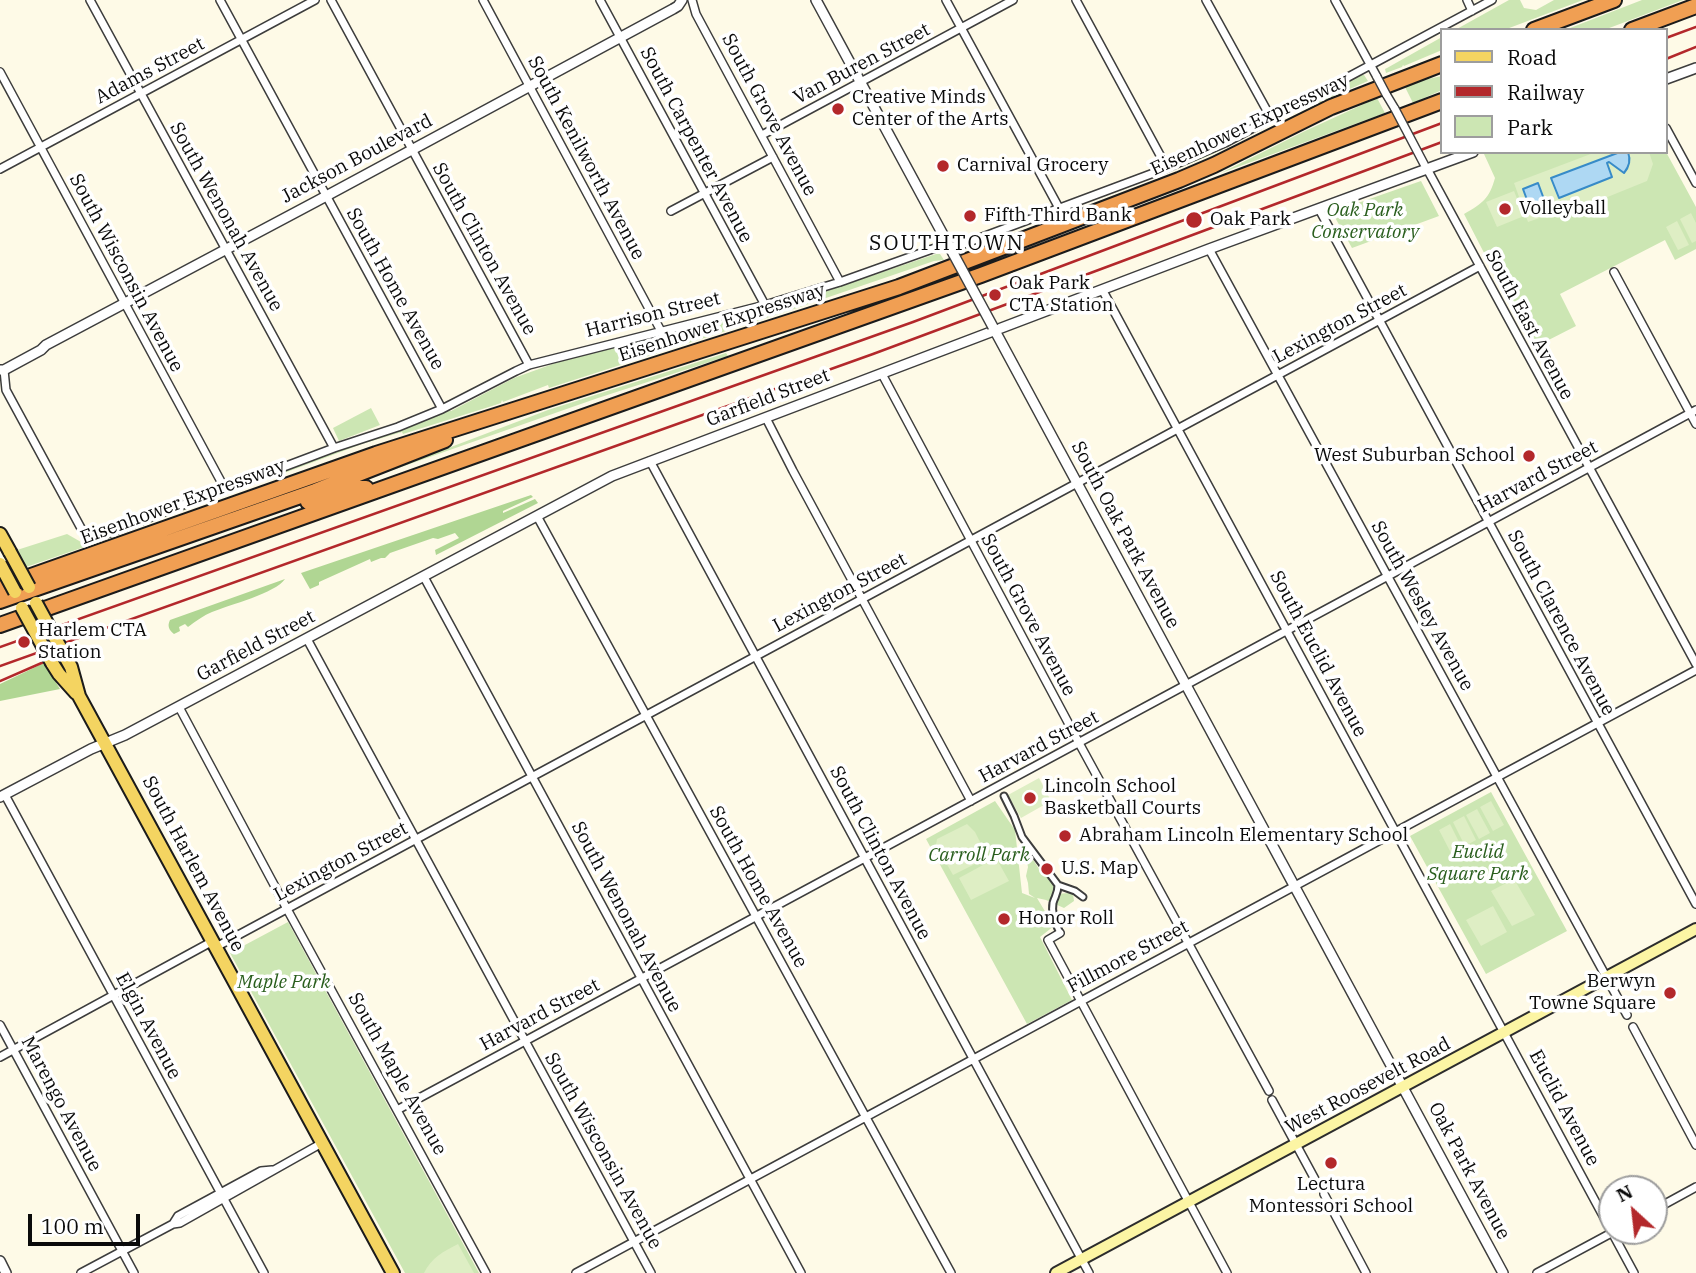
<!DOCTYPE html>
<style>
body{margin:0}
#map{position:relative;width:1696px;height:1273px;overflow:hidden;background:#fefae7;font-family:"IBM Plex Serif",serif}
canvas{display:block}
.legend{position:absolute;left:1440px;top:28px;width:228px;height:126px;box-sizing:border-box;background:#fff;border:2px solid #9d9d9d;margin:0;padding:9px 12px;list-style:none;font-size:21px;color:#0a0a0a}
.legend li{display:flex;align-items:center;gap:14px;height:35px}
.legend b{width:35px;border:2px solid #9d9d9d}
.north{position:absolute;left:1598px;top:1175px;width:70px;height:70px;box-sizing:border-box;background:#fff;border:2px solid #9d9d9d;border-radius:50%;rotate:333deg;font-size:19px;font-weight:700;line-height:28px;text-align:center;color:#0a0a0a}
.north::after{content:'';display:block;margin:auto;width:24px;height:32px;background:#b3282b;clip-path:polygon(50% 0,100% 100%,50% 72%,0 100%)}
.scale{position:absolute;left:28px;top:1214px;width:112px;height:32px;box-sizing:border-box;border:4px solid #0a0a0a;border-top:0;padding-left:9px;font-size:21px;line-height:24px;white-space:nowrap;color:#0a0a0a;-webkit-text-stroke:5px #fff;paint-order:stroke}
</style>
<div id="map">
<canvas width="1696" height="1273"></canvas>
<ul class="legend">
<li><b style="height:9px;background:#f4d461"></b>Road</li>
<li><b style="height:9px;background:#b3282b"></b>Railway</li>
<li><b style="height:19px;background:#cce6b3"></b>Park</li>
</ul>
<div class="north">N</div>
<div class="scale">100 m</div>
</div>
<script>
const ctx = document.querySelector('canvas').getContext('2d');
ctx.lineJoin = 'round';
function paint(path, color) { ctx.fillStyle = color; ctx.fill(path, 'evenodd'); }
function strokePath(path, color, width, dash) { ctx.strokeStyle = color; ctx.lineWidth = width; ctx.lineCap = dash ? 'butt' : 'round'; ctx.setLineDash(dash || []); ctx.stroke(path); }
function write(font, color, halo, rows, align = 'center') {
  ctx.font = font + ' "IBM Plex Serif",serif'; ctx.lineWidth = 7; ctx.setLineDash([]); ctx.textBaseline = 'middle'; ctx.strokeStyle = halo; ctx.fillStyle = color; for (const [text, x, y, turn = 0] of rows) {
    ctx.save(); ctx.translate(x, y); ctx.rotate((+turn || 0) * Math.PI / 180); ctx.textAlign = isNaN(turn) ? turn : align; if (halo) ctx.strokeText(text, 0, 0); ctx.fillText(text, 0, 0); ctx.restore();
  }
}
paint(new Path2D(`
 M1509,0H1520L1524,8L1536,10L1554,0H1583L1504,30H1455Z
 M1642,0H1683L1604,30H1565Z
 M1442,37V50L1404,66L1403,65L1402,67L1386,73L1385,69L1387,68Z
 M1359,74L1360,75H1364L1368,81L1304,109L1302,107L1215,153L1177,169L1048,218L1171,171L1217,150Z
 M1442,76V90L1413,103L1405,87L1423,80Z
 M1377,98L1385,113L1221,173L1305,131Z
 M1489,152H1666L1696,207V249L1675,260L1665,240L1560,294L1576,326L1533,348L1464,214C1483,203 1489,199 1495,178L1484,154Z
 M1421,181L1439,216L1352,248L1332,212Z
 M936,254H940L944,260L934,261L788,311L549,388L548,385L503,402L502,400L501,403L492,406L403,434L402,432L362,444L96,543L26,567L17,550L67,534L81,542L93,543C163,516 233,489 304,463C352,446 402,431 449,410L451,411L514,378L561,361L823,292Z
 M726,353L728,356L598,398L367,479L548,410Z
 M371,408L380,425L339,441L333,428Z
 M1491,792L1567,931L1486,974L1410,836Z
 M995,801L1015,830L1022,893L1035,898L1029,894L1028,883L1026,876L1028,867L1026,857L1030,855L1043,875L1049,878L1058,894L1068,893L1073,894L1074,901L1064,908L1046,900L1037,898L1046,913L1053,911L1059,922L1040,937L1072,1000L1027,1024L926,839Z
 M288,922L479,1273H405L230,953Z`), '#cce6b3');
paint(new Path2D(`
 M531,495L533,497L503,511V513L535,499L538,503L436,555L435,550L459,538L455,533L438,539L433,538L390,553L385,558H381L371,562L370,559L319,582V585L310,589L301,573Z
 M285,579C276,593 229,605 212,612C204,615 196,621 188,627L185,624L179,627L180,631L174,634C169,630 167,626 170,620Z
 M44,663L60,689L0,701V684Z`), '#b0d693');
paint(new Path2D(`
 M1596,152H1649L1653,164L1647,181L1605,198L1593,207L1580,208L1559,217L1557,212L1528,222L1514,183Z
 M1514,191L1524,216L1497,227L1486,202Z
 M1691,213L1696,223V241L1692,243L1680,219Z
 M1677,221L1689,245L1678,250L1666,227Z
 M1039,778L1051,801L1021,818L1008,795Z
 M1491,801L1504,825L1493,831L1480,807Z
 M1477,809L1490,833L1479,839L1466,815Z
 M1464,816L1476,840L1465,846L1453,822Z
 M967,824L975,832L984,850L975,864L953,875L936,845L937,839Z
 M1450,824L1462,848L1451,853L1439,830Z
 M996,858L1009,881L971,900L959,878Z
 M1514,879L1535,915L1512,926L1491,891Z
 M1493,906L1507,932L1481,946L1466,920Z
 M458,1244L474,1273H424C431,1258 444,1251 458,1244Z`), '#deeec4');
const water = new Path2D(`
 M1620,152H1628C1631,160 1629,167 1624,173L1609,162L1607,163L1612,177L1559,198L1551,178Z
 M1538,183L1545,202L1530,208L1523,189Z`);
paint(water, '#aed8f3');
strokePath(water, '#378bc8', 2);
const pedestrian = new Path2D(`
 M1004,796L1014,816L1022,837L1058,885C1058,894 1055,896 1053,903C1051,913 1056,925 1060,933
 M1058,885L1075,891L1083,897`);
const minor = new Path2D(`
 M90,0L334,448
 M220,0L442,409
 M331,0L529,365
 M483,0L661,331
 M600,0L765,305
 M692,0L696,14L840,282
 M946,0L1059,208
 M1076,0L1167,168
 M1206,0L1271,118
 M1335,0L1377,77
 M1467,0L1472,11
 M0,72L225,489
 M1386,94L1395,109
 M1666,128L1696,183
 M762,135L1013,0
 M1426,167L1696,664
 M0,169L315,0
 M1319,209L1696,904
 M671,211L773,157
 M1209,249L1627,1015
 M1614,272L1696,424
 M1103,291L1634,1273
 M4,370L6,390L82,530C86,535 91,538 98,537L334,448L398,427L442,409L516,371L529,365L765,305L840,282L938,247L961,245L1167,168L1225,143L1492,0
 M882,374L1079,743L1269,1091
 M766,418L793,471L971,801
 M650,461L1089,1273
 M537,516L951,1273
 M424,577L801,1273
 M307,639L651,1273
 M179,707L287,909L486,1273
 M5,795L264,1273
 M1060,933L1048,940L1227,1273
 M216,947L1480,266
 M0,1025L134,1273
 M1633,1027L1696,1145
 M0,1057L213,941
 M1272,1100L1318,1185
 M397,1110L1696,410
 M1324,1194L1366,1273
 M1654,1210L1696,1187
 M173,1224L178,1216L261,1171L272,1170
 M81,1273L173,1224L180,1223L322,1143
 M576,1273L1696,670
 M1537,1273L1615,1231`);
const tertiary = new Path2D(`
 M816,0L954,255
 M1666,79L1696,68
 M994,329L1503,1273
 M0,370H4L41,350L46,345L317,201L673,9L678,6L682,0
 M0,797L91,749L125,735L612,476L1209,249L1473,152
 M0,1261L6,1273`);
const secondary = new Path2D(`
 M1056,1273L1696,929`);
const primary = new Path2D(`
 M0,534L10,552
 M66,658L71,667L79,696L393,1273
 M52,663L59,674L76,693`);
const motorway = new Path2D(`
 M1534,30L1614,0
 M1632,30L1696,6
 M308,502L358,488H366
 M0,587L376,454L899,287L1179,180L1214,165L1331,107L1442,64
 M0,601L315,491L445,440
 M0,625L981,275L1442,101`);
strokePath(pedestrian, '#3d3d3d', 9);
strokePath(minor, '#3d3d3d', 10);
strokePath(tertiary, '#3d3d3d', 12);
strokePath(secondary, '#2c2c2c', 14);
strokePath(primary, '#1b1b1b', 16);
strokePath(motorway, '#1b1b1b', 18);
strokePath(pedestrian, '#fff', 5);
strokePath(minor, '#fff', 7);
strokePath(tertiary, '#fff', 9);
strokePath(secondary, '#fcf5a4', 10);
strokePath(primary, '#f4d461', 12);
strokePath(motorway, '#f09f53', 14);
strokePath(new Path2D(`
 M1666,38L1696,27
 M1666,59L1696,47
 M0,647L913,322L1442,123
 M0,666L873,354L1442,142
 M0,681L53,658`), '#b3282b', 2.5);
const minorBridge = new Path2D(`
 M1377,77L1386,94
 M1395,109L1424,164`);
const tertiaryBridge = new Path2D(`
 M954,255L993,327`);
const primaryBridge = new Path2D(`
 M10,552L29,587
 M0,564L15,592
 M36,603L66,658
 M22,608L52,663`);
strokePath(minorBridge, '#3d3d3d', 10, []);
strokePath(tertiaryBridge, '#3d3d3d', 12, []);
strokePath(primaryBridge, '#1b1b1b', 16, []);
strokePath(minorBridge, '#fff', 7);
strokePath(tertiaryBridge, '#fff', 9);
strokePath(primaryBridge, '#f4d461', 12);
for (const [x, y, r, color] of [
 [838,109,7,"#b3282b"],
 [943,166,7,"#b3282b"],
 [1505,209,7,"#b3282b"],
 [970,216,7,"#b3282b"],
 [1194,220,9,"#b3282b"],
 [995,295,7,"#b3282b"],
 [1529,456,7,"#b3282b"],
 [24,642,7,"#b3282b"],
 [1030,798,7,"#b3282b"],
 [1065,836,7,"#b3282b"],
 [1047,869,7,"#b3282b"],
 [1004,919,7,"#b3282b"],
 [1670,993,7,"#b3282b"],
 [1331,1163,7,"#b3282b"]
]) { const dot = new Path2D(); dot.arc(x, y, r, 0, 2 * Math.PI); ctx.fillStyle = color; ctx.fill(dot); strokePath(dot, '#fff', 2.5); }
write('19px', '#0a0a0a', '#fff', [
 ["Van Buren Street",862,64,-28],
 ["Adams Street",150,71,-28],
 ["South Grove Avenue",769,115,62],
 ["Eisenhower Expressway",1250,125,-25],
 ["South Carpenter Avenue",696,145,62],
 ["South Kenilworth Avenue",586,158,62],
 ["Jackson Boulevard",357,159,-28],
 ["South Wenonah Avenue",226,217,61],
 ["South Clinton Avenue",484,249,61],
 ["South Wisconsin Avenue",126,273,62],
 ["South Home Avenue",395,289,61],
 ["Harrison Street",653,315,-14],
 ["Eisenhower Expressway",722,323,-18],
 ["Lexington Street",1340,324,-28],
 ["South East Avenue",1529,325,62],
 ["Garfield Street",768,398,-21],
 ["Harvard Street",1538,477,-28],
 ["Eisenhower Expressway",183,502,-20],
 ["South Oak Park Avenue",1125,535,62],
 ["Lexington Street",840,593,-28],
 ["South Wesley Avenue",1422,606,61],
 ["South Grove Avenue",1028,615,62],
 ["South Clarence Avenue",1561,623,62],
 ["Garfield Street",256,646,-28],
 ["South Euclid Avenue",1318,654,62],
 ["Harvard Street",1039,747,-28],
 ["South Clinton Avenue",880,853,62],
 ["Lexington Street",341,862,-28],
 ["South Harlem Avenue",193,864,62],
 ["South Home Avenue",758,887,61],
 ["South Wenonah Avenue",626,917,62],
 ["Fillmore Street",1128,957,-28],
 ["Harvard Street",540,1015,-28],
 ["Elgin Avenue",148,1026,62],
 ["South Maple Avenue",397,1074,61],
 ["West Roosevelt Road",1368,1086,-28],
 ["Marengo Avenue",61,1104,62],
 ["Euclid Avenue",1564,1108,62],
 ["South Wisconsin Avenue",603,1151,61],
 ["Oak Park Avenue",1469,1171,62]
]);
write('19px', '#0a0a0a', '#fff', [
 ["Creative Minds",852,98],
 ["Center of the Arts",852,120],
 ["Carnival Grocery",957,166],
 ["Volleyball",1519,209],
 ["Fifth Third Bank",984,216],
 ["Oak Park",1210,220],
 ["Oak Park",1009,284],
 ["CTA Station",1009,306],
 ["West Suburban School",1515,456,"right"],
 ["Harlem CTA",38,631],
 ["Station",38,653],
 ["Lincoln School",1044,787],
 ["Basketball Courts",1044,809],
 ["Abraham Lincoln Elementary School",1079,836],
 ["U.S. Map",1061,869],
 ["Honor Roll",1018,919],
 ["Berwyn",1656,982,"right"],
 ["Towne Square",1656,1004,"right"],
 ["Lectura",1331,1185,"center"],
 ["Montessori School",1331,1207,"center"]
], 'left');
write('italic 19px', '#295e1d', '#fff', [
 ["Oak Park",1365,211],
 ["Conservatory",1365,233],
 ["Euclid",1478,853],
 ["Square Park",1478,875],
 ["Carroll Park",979,856],
 ["Maple Park",284,983]
]);
ctx.letterSpacing = '2px';
write('21px', '#0a0a0a', '#fff', [
 ["SOUTHTOWN",947,244]
]);
ctx.letterSpacing = '0px';
</script>
